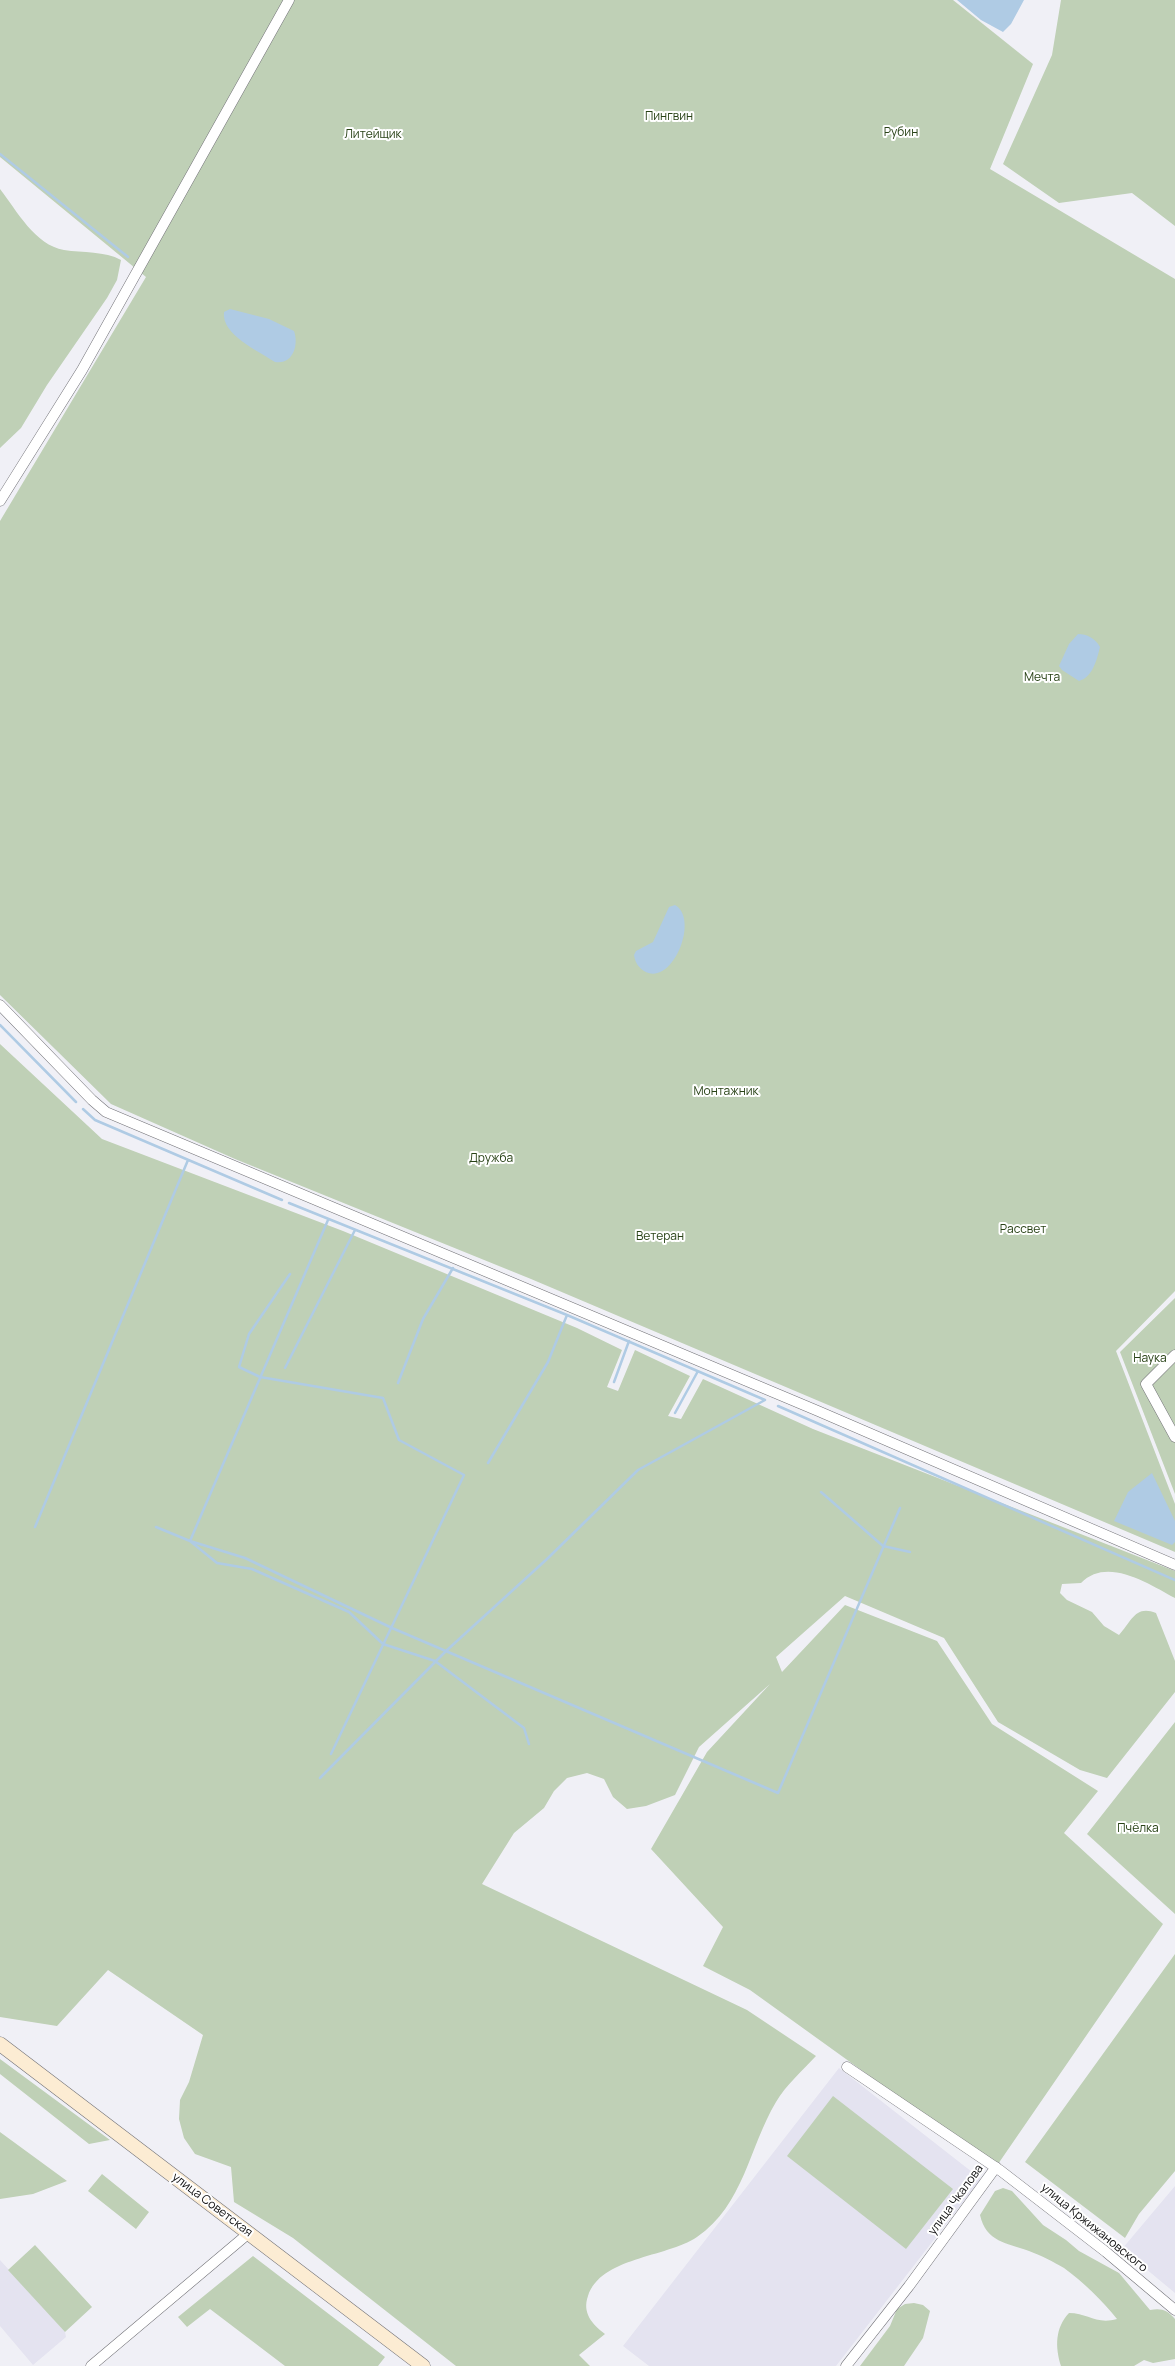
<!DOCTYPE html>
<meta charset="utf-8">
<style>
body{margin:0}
canvas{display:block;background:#f0f0f6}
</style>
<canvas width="1175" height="2366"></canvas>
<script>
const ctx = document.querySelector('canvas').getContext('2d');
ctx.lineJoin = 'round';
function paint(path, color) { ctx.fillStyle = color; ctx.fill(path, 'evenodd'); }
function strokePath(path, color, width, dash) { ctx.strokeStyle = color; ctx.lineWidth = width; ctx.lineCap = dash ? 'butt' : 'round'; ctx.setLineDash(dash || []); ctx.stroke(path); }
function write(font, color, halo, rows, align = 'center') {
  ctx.font = font + ' Manrope,sans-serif'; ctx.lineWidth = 4; ctx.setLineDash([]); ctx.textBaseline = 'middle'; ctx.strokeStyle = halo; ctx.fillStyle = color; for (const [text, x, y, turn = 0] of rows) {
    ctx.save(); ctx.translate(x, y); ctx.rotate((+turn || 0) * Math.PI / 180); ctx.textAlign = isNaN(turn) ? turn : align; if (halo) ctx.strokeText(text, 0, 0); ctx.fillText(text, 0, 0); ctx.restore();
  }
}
paint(new Path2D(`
 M839,2068L981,2179L836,2366H649L623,2346Z
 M1175,2186V2293L1122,2249Z
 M0,2260L65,2332L66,2337L33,2365L0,2326Z`), '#e4e3f0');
paint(new Path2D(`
 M0,0H953L1033,64L990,169L1175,279V1291L1116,1351L1175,1504V1552L531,1279L235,1159L111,1104L0,995V521L146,277L0,157Z
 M1061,0H1175V226L1132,193L1059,203L1003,164L1052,55Z
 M0,189C17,211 35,245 64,250C83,253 105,251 121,260L117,280L107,298L47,385L21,428L0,448Z
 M0,1044L102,1139L343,1231L577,1328L622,1350L607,1387L618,1391L635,1350L690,1376L668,1416L681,1419L703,1379L813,1429L1175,1571V1598C1149,1584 1107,1556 1081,1583L1062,1584L1060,1593L1067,1600L1092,1612L1104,1626L1119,1635C1132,1621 1135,1605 1156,1613L1175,1661V1692L1107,1778L1080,1770L998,1722L944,1638L845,1596L776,1657L782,1672L845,1605L937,1641L992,1724L1098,1791L1064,1833L1163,1924L996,2167L750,1990L703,1966L723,1927L651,1849L707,1752L770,1684L699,1747L675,1795L646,1806L627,1809L613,1797L604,1779L587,1773L567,1778L554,1791L544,1808L514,1833L482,1884L747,2010L816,2056C803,2070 786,2085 776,2102C749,2147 744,2205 697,2237C665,2258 601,2257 588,2296C582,2313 592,2324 605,2334L579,2355L590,2366H456L293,2238L234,2202L231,2167L195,2154L184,2138L179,2119L180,2100L189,2082L203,2035L108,1970L57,2026L0,2017Z
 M1175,1298V1494L1120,1352Z
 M1175,1722V1914L1087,1834Z
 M1175,1954V2171L1139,2214L1125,2238L1025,2162Z
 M0,2059L110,2140L89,2144L0,2074Z
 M833,2096L953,2189L906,2249L787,2156Z
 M0,2132L67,2181L33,2194L0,2199Z
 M102,2174L149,2212L136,2229L88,2191Z
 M1003,2188L1012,2191L1043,2225L1066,2240L1079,2251L1119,2273L1150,2310C1162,2308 1167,2310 1175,2319V2359L1153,2363L1144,2360L1134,2366H1061C1055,2347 1055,2328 1069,2313C1088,2313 1096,2325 1117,2319C1103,2301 1083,2282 1064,2268C1054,2262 1040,2255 1029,2251C1007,2243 986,2242 980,2215L995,2191Z
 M35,2245L92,2307L65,2332L8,2270Z
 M253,2256L385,2357L378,2366H285L210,2309L187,2327L178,2317Z
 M914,2303L923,2305L930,2311L923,2338L904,2366H860L890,2326L897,2309L905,2304Z`), '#bfd0b6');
paint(new Path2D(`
 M957,0H1024L1011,24L1003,32L981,20Z
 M230,309L269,319L294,331C299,345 293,365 275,362C259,351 221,335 224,312Z
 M1078,634C1087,634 1095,638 1100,647C1097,659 1093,677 1079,681L1062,670L1059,666L1069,644Z
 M675,905C700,919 672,988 644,971C638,967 635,962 634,955L636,951L653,942L669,907Z
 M1152,1473L1175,1521V1542L1172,1545L1114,1521L1128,1492Z`), '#afcbe4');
strokePath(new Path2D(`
 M0,154L128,257
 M0,1025L76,1102
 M83,1109L95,1120L282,1200
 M289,1203L567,1315L765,1400
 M328,1220L190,1541L217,1563L252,1569L349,1612L383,1644L435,1661L524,1728L529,1744
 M290,1274L249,1334L239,1367L260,1377L383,1398L399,1440L464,1475L331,1754
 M285,1368L355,1230
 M614,1382L629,1341
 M398,1383L423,1319L453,1268
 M778,1406L1175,1580
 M675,1413L698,1371
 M488,1463L548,1362L567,1315
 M821,1492L883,1546L910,1552
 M35,1527L188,1160
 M156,1527L190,1541L245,1558L392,1628L778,1793L900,1508
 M320,1778L446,1651L547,1559L638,1470L765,1400`), '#afcbe4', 2.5);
const street = new Path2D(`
 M0,501L82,370L289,0
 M0,1005L92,1100L106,1112L818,1411L1175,1565
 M1175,1355L1146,1384L1175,1437
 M847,2067L1001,2171L1106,2252L1175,2310
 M91,2366L249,2233
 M846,2366L909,2286L996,2167`);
const secondary = new Path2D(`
 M0,2044L423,2366`);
strokePath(street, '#727277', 11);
strokePath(secondary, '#727277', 15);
strokePath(street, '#fff', 10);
strokePath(secondary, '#fcecd3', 14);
write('12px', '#284216', '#fff', [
 ["Пингвин",669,117],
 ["Рубин",901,133],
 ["Литейщик",373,135],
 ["Мечта",1042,678],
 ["Монтажник",726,1092],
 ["Дружба",491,1159],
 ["Рассвет",1023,1230],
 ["Ветеран",660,1237],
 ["Наука",1150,1359],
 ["Пчёлка",1138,1829]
]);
write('12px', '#0e0e0f', '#fff', [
 ["улица Чкалова",956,2200,-54],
 ["улица Советская",212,2205,37],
 ["улица Кржижановского",1094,2228,39]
]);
</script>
